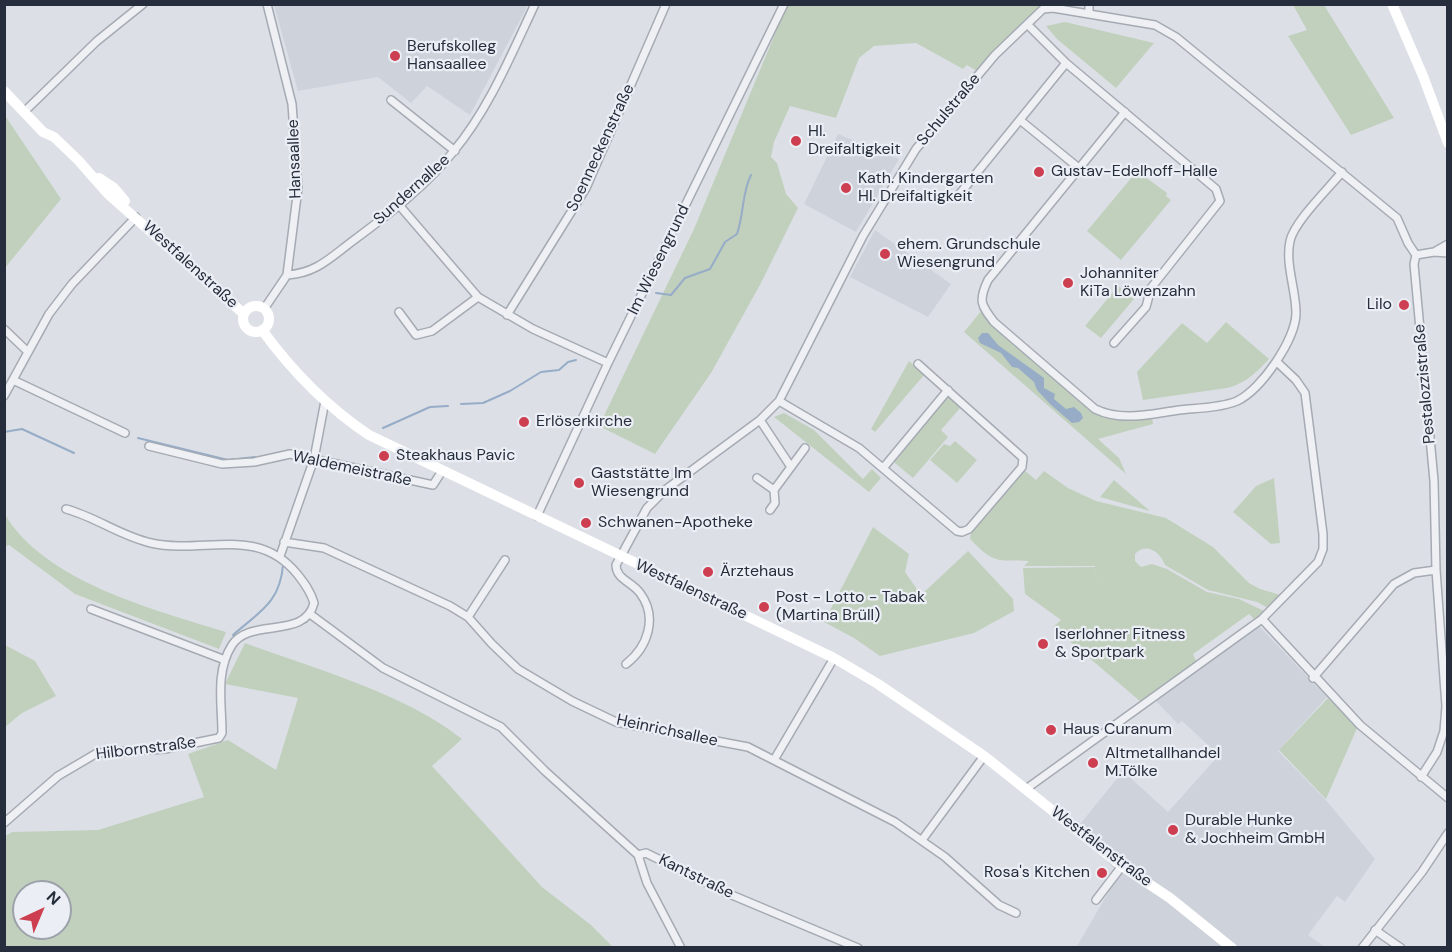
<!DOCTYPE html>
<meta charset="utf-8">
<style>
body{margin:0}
#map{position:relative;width:1452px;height:952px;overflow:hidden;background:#dce0e6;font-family:"DM Sans",sans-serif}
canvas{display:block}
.frame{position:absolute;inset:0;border:6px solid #262d3c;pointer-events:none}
.north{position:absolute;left:12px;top:880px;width:60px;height:60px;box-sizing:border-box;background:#ebeef4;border:2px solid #9ca1aa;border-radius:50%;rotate:44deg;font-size:16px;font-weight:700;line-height:24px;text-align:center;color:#262d3c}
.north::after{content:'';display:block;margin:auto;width:21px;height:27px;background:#cd3f50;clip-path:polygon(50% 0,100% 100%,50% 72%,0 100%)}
</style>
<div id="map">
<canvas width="1452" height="952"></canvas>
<div class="frame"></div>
<div class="north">N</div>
</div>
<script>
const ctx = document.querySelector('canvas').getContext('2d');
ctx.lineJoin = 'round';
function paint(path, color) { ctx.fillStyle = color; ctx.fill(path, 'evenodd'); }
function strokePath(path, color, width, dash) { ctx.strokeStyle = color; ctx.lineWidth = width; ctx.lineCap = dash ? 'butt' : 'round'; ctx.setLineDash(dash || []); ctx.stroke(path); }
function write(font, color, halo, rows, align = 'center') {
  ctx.font = font + ' "DM Sans",sans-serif'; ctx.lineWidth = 4.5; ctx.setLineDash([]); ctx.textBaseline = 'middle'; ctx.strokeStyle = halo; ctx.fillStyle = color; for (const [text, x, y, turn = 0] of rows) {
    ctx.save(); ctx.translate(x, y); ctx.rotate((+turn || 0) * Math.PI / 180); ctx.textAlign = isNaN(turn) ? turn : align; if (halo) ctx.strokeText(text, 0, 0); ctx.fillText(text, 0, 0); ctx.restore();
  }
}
paint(new Path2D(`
 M274,5V4L528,5L470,115L427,86L411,103L378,77L298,91Z
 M838,134L899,159L856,232L804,204Z
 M875,230L951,284L928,317L850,277Z
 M1259,626L1327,697L1278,751L1325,799L1375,859L1345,902L1337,896L1308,935L1325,947L1076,948L1119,874L1077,828L1123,771L1168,812L1219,755L1182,721L1178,724L1156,701Z`), '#ced2db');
paint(new Path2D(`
 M787,5H1040L1022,28L1006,39L977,71L967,65L963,69L916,43L874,46L859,58L836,118L790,106L774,142L771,157L777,163L786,194L798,208L761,283L711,373L655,454L599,426L694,229Z
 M1293,5H1324L1394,118L1351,135L1288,36L1307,30Z
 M1065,22L1154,43L1116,88L1057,39L1046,26Z
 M4,114L61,199L5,268H4Z
 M1137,171L1167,193L1166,196L1171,200L1121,260L1087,231Z
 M1118,286L1134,299L1101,338L1085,326Z
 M982,310L1093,404C1117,419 1124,420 1152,417L1153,424L1098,439L1119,458L1126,474L964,332Z
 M1226,322L1269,359C1257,372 1245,384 1227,388L1143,400L1137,372L1182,323L1207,343Z
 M909,361L925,374L875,432L871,429Z
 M947,393L961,407L941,430L948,437L913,478L889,458Z
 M784,413L814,430L863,479L872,469L881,478L869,492L774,417Z
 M955,441L977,460L957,483L930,460L944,444L950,446Z
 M1024,470L1036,480L1044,471L1068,488L1096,501L1166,518L1213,547L1249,583L1260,589L1284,596L1270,609L1257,602L1208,590L1165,565C1160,552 1146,542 1135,554V561L1141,567L1152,564L1167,569L1207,592L1239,599L1264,611L1254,619L1249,614L1193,654L1196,661L1141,702L1053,627L1061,620L1025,594L1023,568L1095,567L1097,591L1095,566H1024L1029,561C996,560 994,564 970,539L971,533Z
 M1274,478L1280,543L1271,544L1233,512L1256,486Z
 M1114,480L1150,511L1100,497Z
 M4,513C44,582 155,610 226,632L219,649L75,594L9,545L5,546Z
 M873,527L909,554L905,572L921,595L968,551L1013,599L1014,611L974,633L880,656L854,638L824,622Z
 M245,643C313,668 406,694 462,739L432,766L542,887L591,925L613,947H5V836L12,832L98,830L204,797L188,754L228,740L276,770L298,698L225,684ZM24,892H60V928H24Z
 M5,645L35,661L56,696L22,713L5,727Z
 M1328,698L1358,726L1326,799L1279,750Z`), '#c1d0bd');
paint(new Path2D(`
 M982,333H988L998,345L1044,378V388L1055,394L1054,399L1066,409L1074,407L1081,413L1083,418L1079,422L1072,423L1050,404L1037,390L1034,382L1018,368L1012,367L1001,353L980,343L978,338Z`), '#96acc7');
strokePath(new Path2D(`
 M656,293L671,295L685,278L710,269L725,242L737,234C744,214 742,192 751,175
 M461,404L483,403L510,391L541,372L559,370L568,362L576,360
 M383,428L430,407L448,406
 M4,432L22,429L74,453
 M138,438L228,460L255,457
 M233,635C259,612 280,603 283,565`), '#96acc7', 2);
const street = new Path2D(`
 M1089,14V4
 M1028,25L1066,63L1216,189L1220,201L1151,288L1146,307L1114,343
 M391,100L455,151
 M25,111L97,41L143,4
 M1125,112L988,280C978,301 981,305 994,322L1095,409C1122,422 1150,414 1179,410C1197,408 1220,408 1237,401C1261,390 1296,339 1296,313C1296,290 1285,264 1290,241C1294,222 1329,188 1342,172
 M1020,120L1080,169
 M958,196L1066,63
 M399,205L478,297L533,329L608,363
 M1434,252L1448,244
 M1416,255L1414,264L1434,481L1436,570L1446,706L1444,731L1437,752L1421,777
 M1416,255L1434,252L1448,253
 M287,275C317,273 331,257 354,240C389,214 426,186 453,152C489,109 511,55 535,4
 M264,309L287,275L298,188L292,104L267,4
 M399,312L416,335L432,331L478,297
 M507,315L586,188L666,4
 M4,329L28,352
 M13,380L125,433
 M4,396L49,314L72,284L136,217
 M779,401L859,448L957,531L962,532L969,529L1022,467L1023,458L918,364
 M149,446L222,464L254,462L290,454L433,485L442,471
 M791,467L805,448
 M884,467L948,390
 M757,478L774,490L791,467L760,420
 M770,510L775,503L774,490
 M537,516L608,363L784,4
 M284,542L324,548L450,606L468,617L492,644L518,669L572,701L616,722L748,747L895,822L945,857L999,905L1016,913
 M280,556L314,459L325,401
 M91,609L225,660
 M310,614L383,668L501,727L545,771L638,855L647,883L681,948
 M468,617L505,560
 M1262,619L1360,725L1448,798
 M626,664C648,647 658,617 640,593C632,582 616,579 616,565L647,508L665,490L760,420L779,401L863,236L916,149L995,55L1043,9L1053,8L1155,25L1176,37L1397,218L1408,243L1416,255
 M1313,678L1394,584L1414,573L1436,570
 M774,760L834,658
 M1026,789L1262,619L1318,562L1323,549V534L1305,393L1296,380L1277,362
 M4,823L58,776L97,753L165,749L219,738L222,733C222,704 215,672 232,645C250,617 305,640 314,603C311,592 305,584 298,575C257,524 204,555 151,543C120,536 96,517 66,509
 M922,840L984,756
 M638,855L646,853L727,893L858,948
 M1096,900L1122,866
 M1375,930L1401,948
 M1362,948L1422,872L1448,833`);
strokePath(street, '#a5aab3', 10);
strokePath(street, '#eef0f4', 7);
strokePath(new Path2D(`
 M1392,4L1423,76L1448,143
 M4,91L43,132L54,137L78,160L108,194L244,314
 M99,178L114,188L125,201
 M243 319a13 13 0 1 1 26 0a13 13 0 1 1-26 0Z
 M262,330C292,371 327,407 369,435L834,658L878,684L984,756L1122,866L1170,898L1232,948`), '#fff', 10);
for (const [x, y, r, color] of [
 [395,56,6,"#cd3f50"],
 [796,141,6,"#cd3f50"],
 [1039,172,6,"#cd3f50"],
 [846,188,6,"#cd3f50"],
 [885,254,6,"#cd3f50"],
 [1068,283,6,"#cd3f50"],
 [1404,305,6,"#cd3f50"],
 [524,422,6,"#cd3f50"],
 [384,456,6,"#cd3f50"],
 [579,483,6,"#cd3f50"],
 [586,523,6,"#cd3f50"],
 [708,572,6,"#cd3f50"],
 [764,607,6,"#cd3f50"],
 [1043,644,6,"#cd3f50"],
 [1051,730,6,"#cd3f50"],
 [1093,763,6,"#cd3f50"],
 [1173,830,6,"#cd3f50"],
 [1102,873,6,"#cd3f50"]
]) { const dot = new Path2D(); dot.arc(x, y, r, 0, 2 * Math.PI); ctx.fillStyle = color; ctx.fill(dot); strokePath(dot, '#ebeef4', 2); }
write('16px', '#262d3c', '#ebeef4', [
 ["Berufskolleg",407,47],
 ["Hansaallee",407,65],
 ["Hl.",808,132],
 ["Dreifaltigkeit",808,150],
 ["Gustav-Edelhoff-Halle",1051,172],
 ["Kath. Kindergarten",858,179],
 ["Hl. Dreifaltigkeit",858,197],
 ["ehem. Grundschule",897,245],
 ["Wiesengrund",897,263],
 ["Johanniter",1080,274],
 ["KiTa Löwenzahn",1080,292],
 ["Lilo",1392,305,"right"],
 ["Erlöserkirche",536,422],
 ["Steakhaus Pavic",396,456],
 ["Gaststätte Im",591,474],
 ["Wiesengrund",591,492],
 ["Schwanen-Apotheke",598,523],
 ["Ärztehaus",720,572],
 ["Post - Lotto - Tabak",776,598],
 ["(Martina Brüll)",776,616],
 ["Iserlohner Fitness",1055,635],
 ["& Sportpark",1055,653],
 ["Haus Curanum",1063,730],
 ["Altmetallhandel",1105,754],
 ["M.Tölke",1105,772],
 ["Durable Hunke",1185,821],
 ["& Jochheim GmbH",1185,839],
 ["Rosa's Kitchen",1090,873,"right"]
], 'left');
write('16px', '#262d3c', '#ebeef4', [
 ["Schulstraße",949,110,-50],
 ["Soenneckenstraße",601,148,-65],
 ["Hansaallee",295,159,-92],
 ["Sundernallee",412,190,-42],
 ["Im Wiesengrund",659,260,-64],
 ["Westfalenstraße",190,265,42],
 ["Pestalozzistraße",1425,384,-95],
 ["Waldemeistraße",352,469,12],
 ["Westfalenstraße",691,590,25],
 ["Heinrichsallee",667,731,12],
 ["Hilbornstraße",146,749,-7],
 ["Westfalenstraße",1101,847,37],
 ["Kantstraße",696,877,26]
]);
</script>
